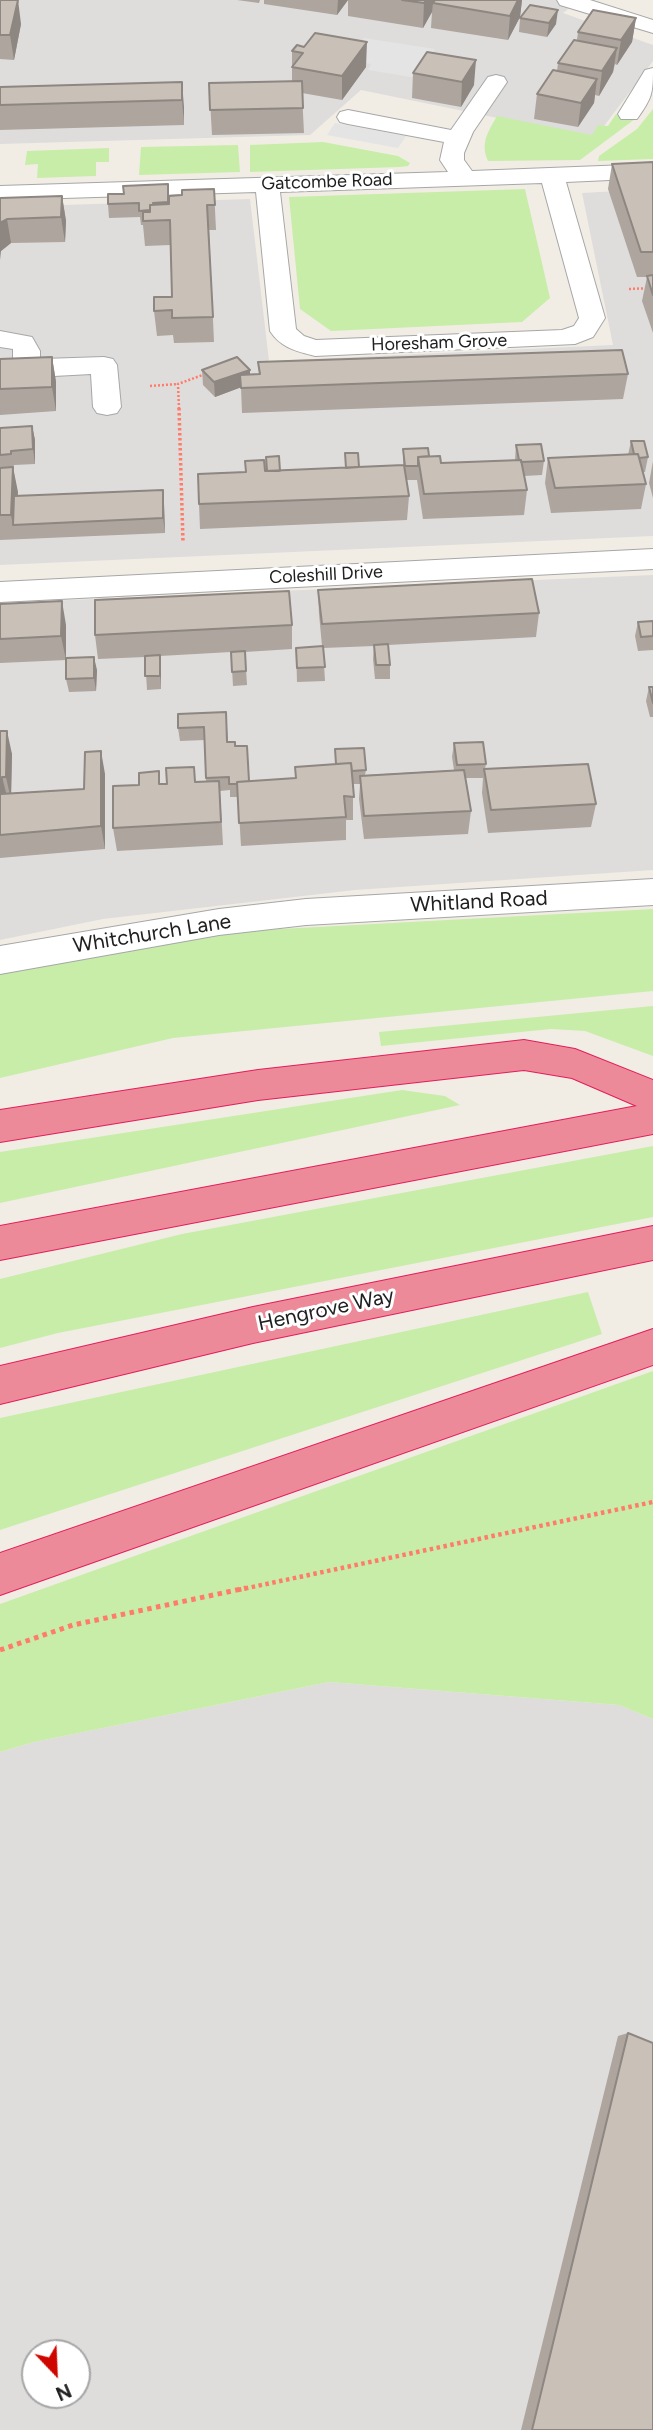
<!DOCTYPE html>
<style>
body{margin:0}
#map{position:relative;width:653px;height:2430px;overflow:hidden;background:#f1ede5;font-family:Figtree,sans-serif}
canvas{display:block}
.north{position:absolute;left:21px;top:2339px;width:70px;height:70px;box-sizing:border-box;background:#fff;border:2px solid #a6a6a6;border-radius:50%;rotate:157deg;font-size:19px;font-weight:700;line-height:28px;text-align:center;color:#202020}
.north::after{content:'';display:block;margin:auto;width:24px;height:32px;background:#cf0600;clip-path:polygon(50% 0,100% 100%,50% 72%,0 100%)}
</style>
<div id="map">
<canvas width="653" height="2430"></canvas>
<div class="north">N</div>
</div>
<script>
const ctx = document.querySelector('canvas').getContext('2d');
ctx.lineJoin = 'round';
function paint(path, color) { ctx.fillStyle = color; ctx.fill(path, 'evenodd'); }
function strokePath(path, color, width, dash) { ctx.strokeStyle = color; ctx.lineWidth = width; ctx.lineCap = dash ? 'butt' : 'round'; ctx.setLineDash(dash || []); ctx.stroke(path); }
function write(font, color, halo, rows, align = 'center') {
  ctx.font = font + ' Figtree,sans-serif'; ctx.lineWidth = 6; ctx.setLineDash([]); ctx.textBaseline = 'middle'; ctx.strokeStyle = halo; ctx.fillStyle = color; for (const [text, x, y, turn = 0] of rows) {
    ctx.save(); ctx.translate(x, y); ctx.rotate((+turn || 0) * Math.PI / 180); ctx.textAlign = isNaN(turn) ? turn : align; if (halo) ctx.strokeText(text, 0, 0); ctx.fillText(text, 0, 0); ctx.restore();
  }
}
paint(new Path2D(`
 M0,0H580L563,13L653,45V61L595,138L361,90L310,135L0,144Z
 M653,189V536L0,565V207L250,199L269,361L613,345L582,193Z
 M653,575V870L355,890L103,919L0,940V603Z
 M329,1682L619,1705L653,1719V2430H0V1752L34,1742ZM35,2353H77V2395H35Z`), '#dedddc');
paint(new Path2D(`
 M653,109V159L598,161L599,156L637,129Z
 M616,114L635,119L580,160L488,161C480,143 488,132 497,116L592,135L598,125L608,126Z
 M323,142L398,156L410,163L408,166L400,167L250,172V145Z
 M238,145L240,172L139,175L141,147Z
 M109,148V162H96V176L37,178L38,164L25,165L27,151Z
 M525,189L550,298L522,322L331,331L300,309L289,197Z
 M653,909V991L173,1038L0,1078V973L224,932Z
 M653,1006V1056L585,1031L551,1029L381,1046L379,1032Z
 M402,1090L445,1096L460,1105L0,1203V1152Z
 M653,1146V1217L58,1333L0,1348V1279L182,1234Z
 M588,1292L602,1334L0,1530V1418Z
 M653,1371V1719L619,1705L329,1682L34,1742L0,1752V1604Z`), '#c8eda9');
paint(new Path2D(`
 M364,38L435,49L417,78L368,70L371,64L349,60Z
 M335,123L406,136L398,148L327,135Z`), '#e4e4e4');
const minor = new Path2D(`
 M557,0H590L653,20V33L560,5Z
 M653,68C653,94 652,98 637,119H621L618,114L642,75L645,70Z
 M496,75L504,77L507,82L473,132L464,153V160L472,171L653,164V178L566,182L605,318L593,337L575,344L315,356C296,351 281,348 270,331L256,192L0,200V186L448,172L440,160L444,142L348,124L340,122L337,117L340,112L348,110L451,130L488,77ZM542,183L579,318L574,326L562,330L316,340L304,336L296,329L280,192Z
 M0,331L32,337L40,351V357L43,359L104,357L113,359L117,365L121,407L117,413L107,415L97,413L93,407L91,374L54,376L17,367L13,361V349L0,347Z
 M653,549V569L0,602V582Z
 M653,879V905L306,925L219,935L0,974V946L219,909L306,899Z`);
const highway = new Path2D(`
 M524,1040L575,1049L653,1080V1134L0,1260V1226L637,1106L572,1078L524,1070L258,1100L0,1142V1110L258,1070Z
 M653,1226V1260L253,1343L0,1404V1366L253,1307Z
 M653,1329V1365L0,1595V1553Z`);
strokePath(minor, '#a7a7a7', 2);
strokePath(highway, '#e41d5b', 2);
strokePath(new Path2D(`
 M629,289L653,288
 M150,386L178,384
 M179,409L178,384L208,373`), '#ff7c68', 2.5, [2, 2]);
strokePath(new Path2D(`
 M179,408L183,542`), '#ff7c68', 3.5, [2.5, 2.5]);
strokePath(new Path2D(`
 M238,1590L653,1502`), '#ff7c68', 4.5, [3.5, 3.5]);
strokePath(new Path2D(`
 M0,1650L73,1625L246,1588`), '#ff7c68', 5, [4.5, 4.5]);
paint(minor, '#fff');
paint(highway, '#ec8a99');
paint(new Path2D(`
 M0,0L21,24L14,60L0,59Z
 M237,0H260L259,3Z
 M264,0H348L337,15L264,4Z
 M348,0H522L520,17L508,40L431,28L432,12L423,28L348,16Z
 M520,18L556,24L547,37L519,32Z
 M636,18L632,42L617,65L615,64L613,72L599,96L595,95L594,103L578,127L534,119L537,94L557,71L558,63L577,40L578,32Z
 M292,51L366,67L342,100L302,93L304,133L212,135L209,83L292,81Z
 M413,73L474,85L461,107L412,98Z
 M182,82L184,125L0,130V87Z
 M653,162V333L642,301L647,277H637L608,189L612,164Z
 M214,189L216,230H209L214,342L174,343L173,335L157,336L154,311L172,297L170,245L145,246L143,225H141L140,217L109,218L108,204L169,198Z
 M62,196L66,221L65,242L11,243L1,251L0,198Z
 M52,357L56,382V411L0,415V359Z
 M258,362L628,374L623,399L242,413L241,387L215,397L203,385L202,370H250V375L259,374Z
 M32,426L35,440V464L14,465L13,468L18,496L164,504L165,533L0,540V428Z
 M631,441L648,457L645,472H642L646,484L641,509L551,513L545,483L548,458L628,455Z
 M516,445L544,461L542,475L524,476L527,490L524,515L423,519L417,480H406L409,496L407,520L200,529L199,504L265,471L345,468V453L359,467L403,465V449L429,456L441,463L515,460Z
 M653,461V498L649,483Z
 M318,590L539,613L536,637L388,645L390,665V679H375L373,659L374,646L323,648L325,681L297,682L296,648L322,646L319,614Z
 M0,604L66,625V660L0,663Z
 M653,621V650L638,651L635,636L638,622Z
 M292,625V649L245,652L247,685L233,686L231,652L160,656L161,689L147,690L145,657L98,659L95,635Z
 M97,670L96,691L69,692L66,679Z
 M649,687H653V717H650L646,701Z
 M226,712L228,742L235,746L249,781L295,778V767L335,764V749L366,770L365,775L454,770L452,757L454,743L486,764L485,769L596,804L591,827L488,833L482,793L483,778H465L471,811L468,834L364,839L359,799L360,784H353V820H346V840L241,846L238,797H230V790L220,791L223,845L117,851L113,828L139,785L159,771L160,784L206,782L205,740L180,741L178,728Z
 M0,731L12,754L11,793L84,789L105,774V849L0,858Z
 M628,2033L653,2430H521L618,2036Z`), '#ada59e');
paint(new Path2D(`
 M18,0L21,24L14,60L10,35Z
 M338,0H348L337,15Z
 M426,0H436L433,3L432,12L423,28L424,3Z
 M518,0H522L520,17L508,40L510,16Z
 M558,10L556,24L547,37L549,23Z
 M636,18L632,42L617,65L621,40Z
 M367,42L366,67L342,100V76Z
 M617,48L613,72L599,96L602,71Z
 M476,60L474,85L461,107L462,82Z
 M597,79L594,103L578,127L581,103Z
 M182,82L184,107V125L182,100Z
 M62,196L66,221L65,242L61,217Z
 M7,219L11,243L1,251L0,260V223Z
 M52,357L56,382V411L52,387Z
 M250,370V384L215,397L214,382Z
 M32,426L35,440V464L33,449Z
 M13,467L18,492L16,525H13L11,515Z
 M163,490L164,504L165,533L163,518Z
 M62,601L66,625V660L61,636Z
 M160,655L161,669V689L160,676Z
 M94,657L97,670L96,691L94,678Z
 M7,731L12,754L11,800L6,777Z
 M101,751L105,774V849L101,826Z
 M2,777L8,800L1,794Z`), '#8d8681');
const building = new Path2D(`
 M0,0H18L10,35H0Z
 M402,0H426L424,3Z
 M435,0H518L510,16L433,3Z
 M530,5L558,10L549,23L520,18Z
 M593,10L636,18L621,40L578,32Z
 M315,33L367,42L342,76L292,67L303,53L292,51L297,45L304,47Z
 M574,40L617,48L602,71L558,63Z
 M427,52L476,60L462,82L413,73Z
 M553,70L597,79L581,103L537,94Z
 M302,81L303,108L210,110L209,83Z
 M182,82V100L0,105V87Z
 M653,162V252H641L612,164Z
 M168,184V202L153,203L154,205H150V210L139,211V203L108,204V194H124L123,186Z
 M214,189L215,205H207L213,317L172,318V310L154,311V297H172L170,220L143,221V212H150V205L169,204V196L182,195V190Z
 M62,196L61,217L7,219L0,223V198Z
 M653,275V295L647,276Z
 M622,350L628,374L241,388L240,375L260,374L258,362Z
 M52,357V387L0,389V359Z
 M237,357L250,370L214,382L202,370Z
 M32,426L33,449L11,451V454L0,455V428Z
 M631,441H644L648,457L639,458L638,454H634Z
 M541,444L544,461L521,462V460H519L516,445Z
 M428,448L429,456L418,457V466H405L403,449Z
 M345,453H358L359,467L346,468Z
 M638,454L646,484L555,488L548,458Z
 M279,456L280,471H267L266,457Z
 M440,456L441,463L521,460L527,490L424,494L418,457Z
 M264,460L265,471L404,465L409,496L199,504L198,474L246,472L245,461Z
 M13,467L11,515H0V468Z
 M163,490V518L13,525L14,496Z
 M532,579L539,613L322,624L318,590Z
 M289,591L292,625L95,635V600Z
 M62,601L61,636L0,639V604Z
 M653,621V636L641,637L638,622Z
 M388,644L390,665H376L374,645Z
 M323,646L325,667L297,668L296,648Z
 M245,651L246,671L232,672L231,652Z
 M160,655V676H145V656Z
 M94,657V678L66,679V658Z
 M649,687H653V703Z
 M226,712L227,742H235V746H247L249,781L237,782V784H229V777L206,778L204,727L178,728V714Z
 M0,731H7L6,777H2L1,794L84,789L85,752L101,751V826L0,835Z
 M483,742L486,764L457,765L454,743Z
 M364,748L366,770L352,771L351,763L336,764L335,749Z
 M351,763L354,797L344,796L346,817L239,823L237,782L296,778L295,767Z
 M588,764L596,804L491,810L484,769Z
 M194,767L195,782L219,781L221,822L113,828V786L139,785V773L159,771V784H167L166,768Z
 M464,770L471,811L364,816L360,776Z
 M628,2033L653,2043V2430H532Z`);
paint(building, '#c9c0b8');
strokePath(building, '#8d8681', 2);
write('18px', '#202020', '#fff', [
 ["Gatcombe Road",327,182,-2],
 ["Horesham Grove",439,343,-2],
 ["Coleshill Drive",326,575,-3]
]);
write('21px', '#202020', '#fff', [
 ["Whitland Road",479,902,-3],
 ["Whitchurch Lane",152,934,-9],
 ["Hengrove Way",326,1310,-12]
]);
</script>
